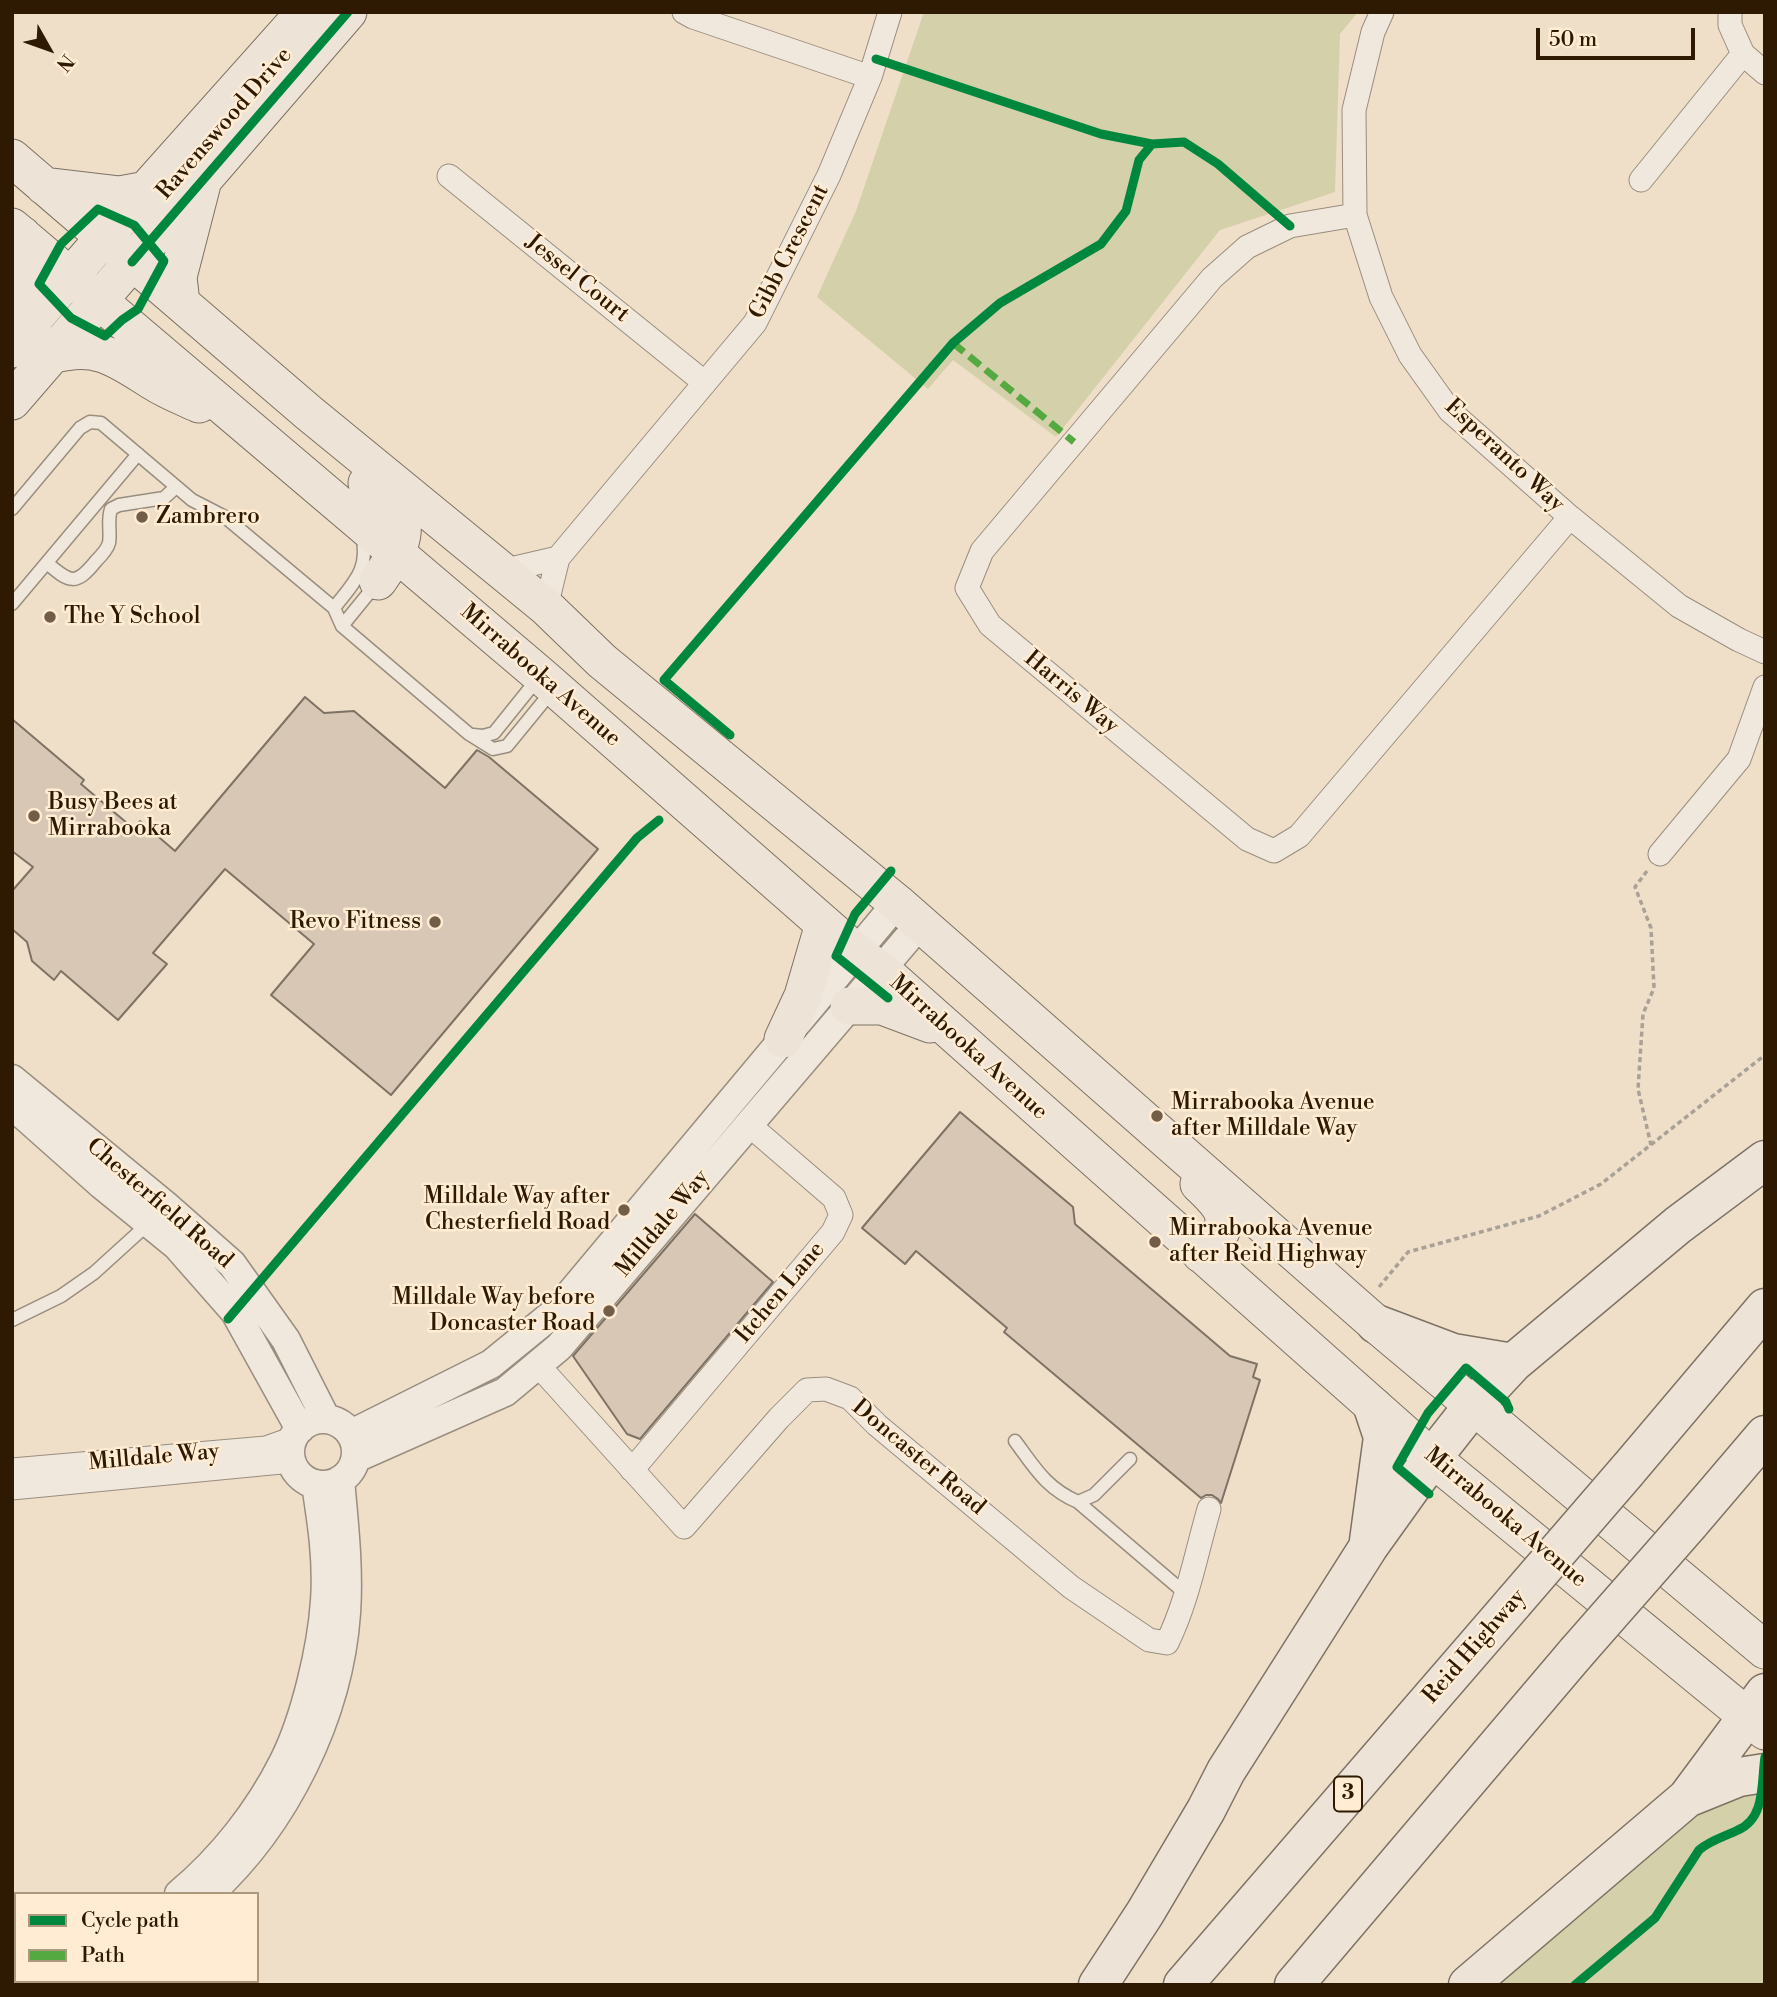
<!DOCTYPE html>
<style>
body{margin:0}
#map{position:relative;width:1777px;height:1997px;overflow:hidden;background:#efdfc9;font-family:"Libre Bodoni",serif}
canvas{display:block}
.frame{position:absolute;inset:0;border:14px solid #2e1902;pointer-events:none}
.legend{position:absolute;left:14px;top:1892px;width:245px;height:91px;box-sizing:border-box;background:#ffecd2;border:2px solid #ab987f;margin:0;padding:9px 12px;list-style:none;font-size:21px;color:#2e1902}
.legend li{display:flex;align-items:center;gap:14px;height:35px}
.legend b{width:35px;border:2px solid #ab987f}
.north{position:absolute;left:14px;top:14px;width:70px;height:70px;-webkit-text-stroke:5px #ffecd2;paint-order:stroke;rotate:130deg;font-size:19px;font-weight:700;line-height:28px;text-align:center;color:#2e1902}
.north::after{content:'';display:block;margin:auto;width:24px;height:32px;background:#2e1902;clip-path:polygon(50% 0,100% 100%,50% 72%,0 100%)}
.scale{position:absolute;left:1536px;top:28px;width:159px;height:32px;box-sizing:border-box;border:4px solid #2e1902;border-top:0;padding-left:9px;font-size:21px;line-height:24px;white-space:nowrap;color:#2e1902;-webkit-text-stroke:5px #ffecd2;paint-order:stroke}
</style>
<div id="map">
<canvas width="1777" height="1997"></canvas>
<div class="frame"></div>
<ul class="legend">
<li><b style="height:9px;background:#00873e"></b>Cycle path</li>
<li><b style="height:9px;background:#54a940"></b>Path</li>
</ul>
<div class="north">N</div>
<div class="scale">50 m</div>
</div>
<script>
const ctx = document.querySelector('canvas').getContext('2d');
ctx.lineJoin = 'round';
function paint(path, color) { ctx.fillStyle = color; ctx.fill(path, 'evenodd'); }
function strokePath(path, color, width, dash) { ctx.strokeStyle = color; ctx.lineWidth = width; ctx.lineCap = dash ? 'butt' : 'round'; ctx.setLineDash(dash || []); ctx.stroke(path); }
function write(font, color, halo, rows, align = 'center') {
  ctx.font = font + ' "Libre Bodoni",serif'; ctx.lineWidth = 5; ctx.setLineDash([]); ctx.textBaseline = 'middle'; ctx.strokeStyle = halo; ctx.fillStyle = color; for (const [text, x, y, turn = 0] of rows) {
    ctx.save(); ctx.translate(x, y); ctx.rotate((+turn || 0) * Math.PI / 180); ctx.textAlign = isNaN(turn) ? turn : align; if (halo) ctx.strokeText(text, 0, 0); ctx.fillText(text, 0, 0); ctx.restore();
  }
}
paint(new Path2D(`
 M924,12H1358L1340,34L1335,192L1220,230L1056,437L953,360L928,389L817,297L856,211Z
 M1744,1760L1765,1778V1985H1480Z`), '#d4d0aa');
const building = new Path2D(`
 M305,697L324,713L354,711L445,788L477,750L489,757L598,849L391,1095L271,995L314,944L225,869L153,953L167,964L118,1020L61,971L54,980L32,961L27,942L12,929V891L33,867L12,851V719L84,780L81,784L134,829L140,821L175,851Z
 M960,1112L1073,1207L1075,1224L1230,1356L1257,1364L1253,1377L1260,1380L1221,1503L1218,1499L1212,1495H1206L1201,1498L1004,1332L1007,1328L916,1251L905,1264L862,1228Z
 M695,1214L773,1282L640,1439L627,1434L573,1356Z`);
paint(building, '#d9c7b6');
strokePath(building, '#7d7263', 2);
const service = new Path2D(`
 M12,509L80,428L90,422L101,423L192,500L225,517L334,608L342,626L469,734L493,749L507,746L552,691
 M47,563C70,583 76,586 96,561C101,556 107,550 109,543C111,531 107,521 111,509L119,505L164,498L176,487
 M12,604L138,454
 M334,608C354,582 370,570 362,534
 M342,626L377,583
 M473,735L483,736L494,733L539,677
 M12,1320L61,1296L94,1273L149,1223
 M1015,1441C1035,1468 1046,1488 1078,1502L1094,1495L1130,1459
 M1078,1502L1186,1594`);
const minor = new Path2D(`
 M684,12L693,17L870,77
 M1382,12L1373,32L1354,110L1355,215L1381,297L1410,355L1450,411L1570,517L1679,606L1739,640L1765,652
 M1730,12V25L1743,54L1765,73
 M449,176L705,383
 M1641,180L1743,54
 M1355,215L1290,226L1247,247L1212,278L982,551L967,588L990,625L1247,839L1274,851L1299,836L1570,517
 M502,571L558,558
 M546,607L558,558L755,323L829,175L870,77L890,12
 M1660,854L1739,759L1765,687
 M537,1364L684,1527L779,1418L807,1390L826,1389L850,1398L877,1425L1071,1587L1149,1640L1167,1643C1188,1600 1196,1554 1209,1509
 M12,1470L266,1448L294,1438
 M632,1470L833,1232L841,1215L834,1198L748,1124
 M12,1488L292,1461`);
const tertiary = new Path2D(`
 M12,1079L165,1205L232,1264L286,1340L326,1419
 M12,1105L102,1185L177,1246L235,1312L300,1429
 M290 1452a33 33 0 1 1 66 0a33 33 0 1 1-66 0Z
 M351,1434L491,1364L555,1312L897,903
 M356,1458L505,1392L559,1347L920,924
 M179,1894C222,1858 259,1811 284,1761C305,1719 322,1648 325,1601C328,1562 322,1523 316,1484
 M209,1894C285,1825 339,1716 346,1613C349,1569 344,1524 340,1480
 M30,1985L39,1981
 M85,1985L92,1981`);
const primary = new Path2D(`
 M12,158L309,413L546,607L602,661L897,903L1376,1324L1765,1650
 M44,186L120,195L147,190
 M12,227L540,675L856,952L893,980L1432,1458L1765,1731
 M181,303L178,277L202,184
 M12,320L28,280L31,261L22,235
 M12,349L37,315L121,218L305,12
 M52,355C98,342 117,359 154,382C168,391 184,397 199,404
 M12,401L348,12
 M367,483C376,490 391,499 397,509C412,535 392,561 378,581
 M849,1006H882L930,1024
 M783,1039L803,996L824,924
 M1199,1184C1230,1213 1234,1224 1201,1254`);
const motorway = new Path2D(`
 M1376,1324L1453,1353L1513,1363
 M1627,1471L1765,1308
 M1690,1523L1765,1435
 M1369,1541L1383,1437L1373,1407
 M1687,1798L1739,1777L1765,1773
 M1098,1985L1145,1913L1206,1810L1226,1771L1369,1546L1432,1458L1473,1406L1513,1363L1678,1225L1765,1160
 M1183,1985L1514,1602
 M1294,1985L1576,1653
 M1468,1985L1687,1798L1765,1693`);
strokePath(service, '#998d7e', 15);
strokePath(minor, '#998d7e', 25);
strokePath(tertiary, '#998d7e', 31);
strokePath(primary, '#7d7263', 39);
strokePath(motorway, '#7d7263', 41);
strokePath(new Path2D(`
 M1647,871L1635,887L1651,928L1654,988L1643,1014L1638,1089L1651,1145
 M1379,1287L1408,1252L1539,1216L1601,1184L1765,1055`), '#a9a196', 3.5, [5, 3.5]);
strokePath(service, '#f0e8dd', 12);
strokePath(minor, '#f0e8dd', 23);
strokePath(tertiary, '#f0e8dd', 28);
strokePath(primary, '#ede4d7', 37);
strokePath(motorway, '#ede4d7', 38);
const motorwayBridge = new Path2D(`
 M1514,1602L1627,1471
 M1576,1653L1690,1523`);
strokePath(motorwayBridge, '#7d7263', 41, []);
strokePath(motorwayBridge, '#ede4d7', 38);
strokePath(new Path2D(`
 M953,343L1074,442`), '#54a940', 7, [14, 7]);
strokePath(new Path2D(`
 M876,59L1101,134L1152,144
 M98,209L134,225L164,261L138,309L122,320L105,336L71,318L39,284L61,244Z
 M132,262L348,12
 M730,735L664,680L953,343L1000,303L1101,244L1126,211L1139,160L1152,144L1184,142L1218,164L1290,226
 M888,998L836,956L855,914L891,871
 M228,1319L637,838L659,820
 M1429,1494L1397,1467L1428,1413L1466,1368L1506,1402L1509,1409
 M1575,1985L1655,1918L1699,1850C1711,1840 1724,1837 1738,1830C1766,1818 1761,1782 1765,1757`), '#00873e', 9);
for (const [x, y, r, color] of [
 [142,517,7,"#725e48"],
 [50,617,7,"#725e48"],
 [34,816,7,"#725e48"],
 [435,922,7,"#725e48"],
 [1157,1116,7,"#725e48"],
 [624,1210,7,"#725e48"],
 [1155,1242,7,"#725e48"],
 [609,1311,7,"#725e48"]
]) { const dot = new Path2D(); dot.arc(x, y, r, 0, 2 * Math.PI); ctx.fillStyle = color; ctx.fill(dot); strokePath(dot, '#ffecd2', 2.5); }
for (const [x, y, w] of [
 [1348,1794,28]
]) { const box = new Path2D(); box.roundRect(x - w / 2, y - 17.5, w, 35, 5); ctx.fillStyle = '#ffecd2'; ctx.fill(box); strokePath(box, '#2e1902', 2); }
write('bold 21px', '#2e1902', null, [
 ["3",1348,1794]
]);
write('23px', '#2e1902', '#ffecd2', [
 ["Ravenswood Drive",225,124,-49],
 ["Gibb Crescent",790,252,-63],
 ["Jessel Court",577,279,39],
 ["Esperanto Way",1504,456,43],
 ["Mirrabooka Avenue",540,676,41],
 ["Harris Way",1071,693,40],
 ["Mirrabooka Avenue",968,1048,42],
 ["Chesterfield Road",159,1204,41],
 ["Milldale Way",663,1224,-50],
 ["Itchen Lane",781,1293,-50],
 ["Milldale Way",154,1458,-5],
 ["Doncaster Road",918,1458,40],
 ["Mirrabooka Avenue",1505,1518,40],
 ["Reid Highway",1475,1647,-49]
]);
write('23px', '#2e1902', '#ffecd2', [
 ["Zambrero",156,517],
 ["The Y School",64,617],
 ["Busy Bees at",48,803],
 ["Mirrabooka",48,829],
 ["Revo Fitness",421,922,"right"],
 ["Mirrabooka Avenue",1171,1103],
 ["after Milldale Way",1171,1129],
 ["Milldale Way after",610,1197,"right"],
 ["Chesterfield Road",610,1223,"right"],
 ["Mirrabooka Avenue",1169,1229],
 ["after Reid Highway",1169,1255],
 ["Milldale Way before",595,1298,"right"],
 ["Doncaster Road",595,1324,"right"]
], 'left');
</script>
